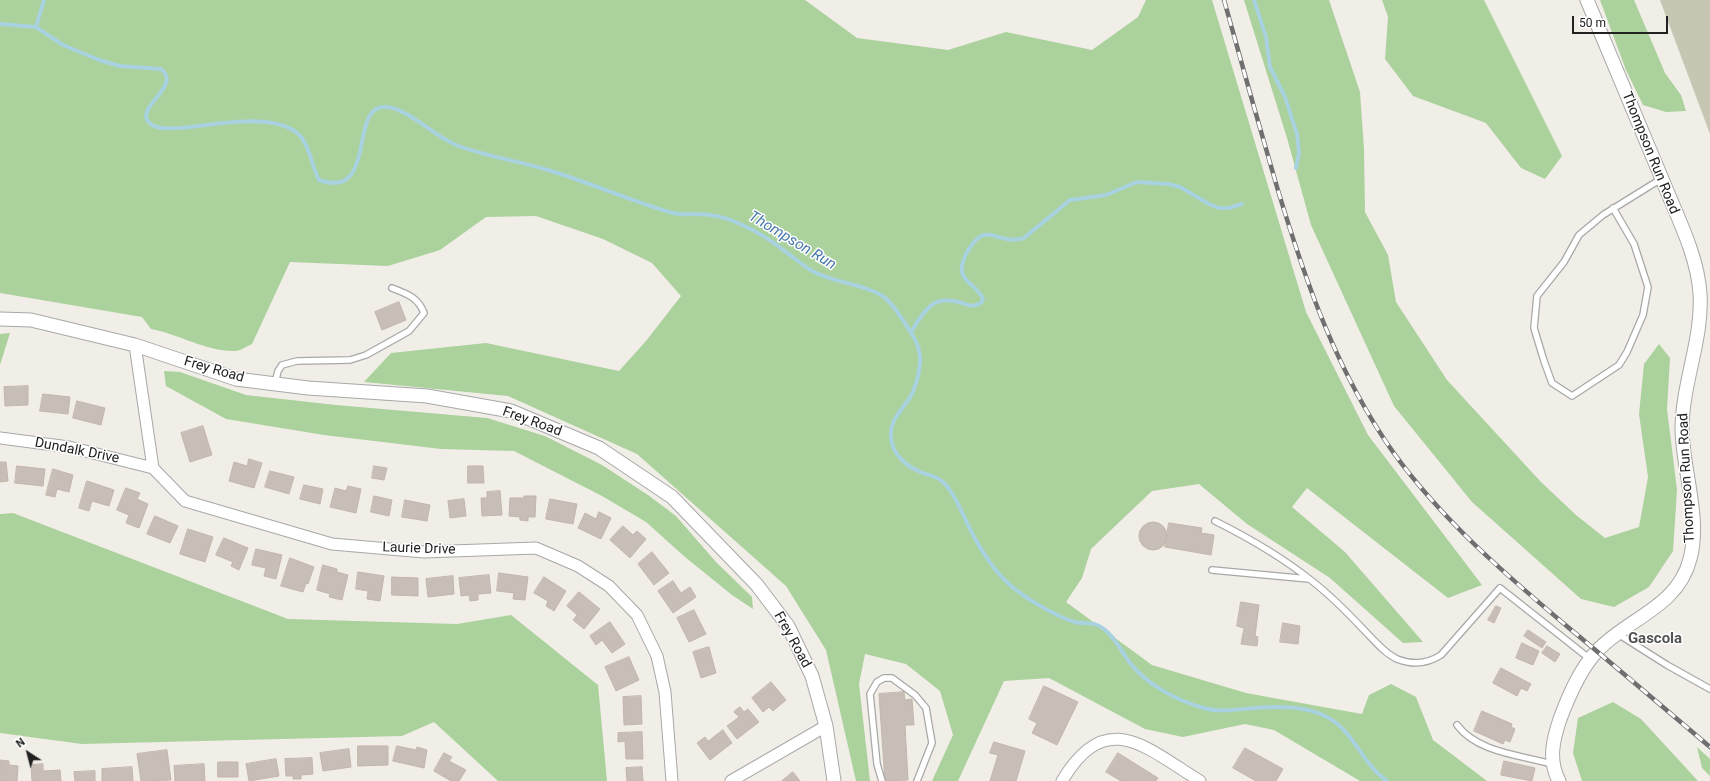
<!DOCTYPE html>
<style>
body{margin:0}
#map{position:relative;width:1710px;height:781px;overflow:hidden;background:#f1eee8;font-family:Roboto,sans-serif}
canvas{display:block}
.north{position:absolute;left:8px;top:733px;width:40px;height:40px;-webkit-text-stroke:3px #fff;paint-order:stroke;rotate:324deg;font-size:11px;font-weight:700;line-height:16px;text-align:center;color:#212121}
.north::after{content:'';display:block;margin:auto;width:14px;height:18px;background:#212121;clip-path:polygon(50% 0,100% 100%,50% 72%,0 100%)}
.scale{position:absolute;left:1572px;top:16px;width:96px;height:18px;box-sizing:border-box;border:2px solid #212121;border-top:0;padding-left:5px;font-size:12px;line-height:14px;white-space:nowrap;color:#212121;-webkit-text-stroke:3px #fff;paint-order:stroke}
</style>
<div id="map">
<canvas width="1710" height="781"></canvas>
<div class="north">N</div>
<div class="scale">50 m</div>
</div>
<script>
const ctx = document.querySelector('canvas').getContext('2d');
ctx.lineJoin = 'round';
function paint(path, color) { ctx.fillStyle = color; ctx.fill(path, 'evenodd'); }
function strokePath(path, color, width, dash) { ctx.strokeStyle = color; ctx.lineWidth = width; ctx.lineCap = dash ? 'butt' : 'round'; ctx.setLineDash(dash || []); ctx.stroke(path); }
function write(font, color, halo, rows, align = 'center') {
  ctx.font = font + ' Roboto,sans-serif'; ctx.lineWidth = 3; ctx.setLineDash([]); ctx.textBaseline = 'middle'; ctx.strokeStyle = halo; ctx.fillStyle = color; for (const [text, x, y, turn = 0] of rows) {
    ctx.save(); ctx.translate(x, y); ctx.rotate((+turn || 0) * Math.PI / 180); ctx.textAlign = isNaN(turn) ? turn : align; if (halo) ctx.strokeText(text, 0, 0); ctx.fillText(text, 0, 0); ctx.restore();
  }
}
paint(new Path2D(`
 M1660,0H1710V134Z`), '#c6c6b3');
paint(new Path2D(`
 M0,0H805L857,38L948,50L1006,32L1092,50L1138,17L1146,0H1212L1306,312L1368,435L1482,585L1448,598L1307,488L1292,507L1345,552L1423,642L1403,643L1330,578L1247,524L1199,484L1152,491L1091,549L1082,578L1066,602L1152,665L1246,693L1362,714L1369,695L1391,684L1416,697L1433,740L1487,781H1360L1274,730L1245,724L1183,737L1145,729L1049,678L1004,681L958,781H932L953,735L940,691L906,664L865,654L859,684L870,781H856L826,650L786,586L637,454L508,396L364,382L391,353L486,343L619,371L646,341L681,296L652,263L603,239L536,216L486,217L440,250L388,266L290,262L252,344C247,346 241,351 235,351C208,352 178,334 151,329L142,317L0,293Z
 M1244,0H1329L1360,92L1364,149L1365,212L1388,255L1396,302L1447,380L1541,482L1576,515L1605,538L1639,527L1648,477L1639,414L1644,364L1659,344L1670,358L1667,409L1677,490L1673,551L1649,587L1614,607L1581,599L1472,502L1394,406L1311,225L1287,138Z
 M1382,0H1484L1562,156L1545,179L1521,168L1486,123L1413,96L1385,59L1388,17Z
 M1600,0H1634L1665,73L1681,95L1686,111L1666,112L1643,105L1626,70Z
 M10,333L0,365V334Z
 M164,371L180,372L246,395L336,405L487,418L545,436L602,465L648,495L676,516L716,562L752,597L753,609L732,595L685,557L646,522L602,496L514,451L441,449L324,435L226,419L166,386Z
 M13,513L288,619L457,624L511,615L598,685L607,781H498L434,722L402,736L82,744L0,733V514Z
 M1613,702L1641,719L1698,781H1582L1573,753L1578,718Z
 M1697,747L1710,759V776L1702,768Z`), '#abd19c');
strokePath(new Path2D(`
 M1254,0L1266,37L1270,67L1285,97L1297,134L1299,153L1296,168
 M0,24L36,27L63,45L99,60L120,66L161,69C184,87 129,109 152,125C160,130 170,128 179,128C211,126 280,109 302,138C311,151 312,167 319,180C378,201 348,103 386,107C410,109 433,136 456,145C485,156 518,161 548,170C591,183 631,201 673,213C681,215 687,214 695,214C710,214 725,217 738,223C754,230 768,238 782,249C792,256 801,264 812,271C834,283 860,283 881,295C891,301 898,313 905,323C911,333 919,343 920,356C921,366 917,382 913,392C906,407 889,418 891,437C892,455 907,467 923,473C929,475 938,477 943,482C955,493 964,518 972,533C981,551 996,573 1011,586C1025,598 1057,617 1075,622C1081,624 1090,622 1097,625C1112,631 1121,651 1130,663C1147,685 1178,701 1204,708C1221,713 1238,709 1255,708C1278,706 1307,706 1327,717C1354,731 1362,764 1387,781
 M36,27L44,0
 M911,332C925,310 933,293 962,303C969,306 974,307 981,303L983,299C979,288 968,285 963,275C960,268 963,261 966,254C987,216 996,247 1024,238L1070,200L1106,195L1137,182L1168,184L1180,187L1209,204L1219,208H1229L1242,204`), '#a8d2df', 4);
const building = new Path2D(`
 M399,302L406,320L382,330L375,312Z
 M28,386V405L5,406L4,387Z
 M43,394L70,397L68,414L40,411Z
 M77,401L105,408L101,425L73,418Z
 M203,426L212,455L190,462L181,433Z
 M249,459L262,463L254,488L229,481L234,462L247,466Z
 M0,462H6L8,481L0,482Z
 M17,466L45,469L43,486L15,483Z
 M374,466L387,468L384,480L372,478Z
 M468,466H483L484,483H468Z
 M53,469L73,475L69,492L57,489L55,497L46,495Z
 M270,471L294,477L289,494L265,487Z
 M87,481L114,490L109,506L92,501L89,511L79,508Z
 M304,485L323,489L320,504L300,499Z
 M348,486L361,489L356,513L330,507L335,488L346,491Z
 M126,488L140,493L137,499L148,504L139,528L126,523L129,515L117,510Z
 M500,491L502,515L482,516L481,498H487V492Z
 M374,496L392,500L389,516L371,512Z
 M524,496H536L535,517H528V521L520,520V517L509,516L510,498H524Z
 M464,499L466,516L450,518L448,501Z
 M550,499L577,504L573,524L546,519Z
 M405,500L430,505L427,521L402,517Z
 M599,512L611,518L601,539L578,528L585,513L596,519Z
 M155,516L178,526L170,543L147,534Z
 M1139 536a14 14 0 1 1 28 0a14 14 0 1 1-28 0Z
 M1169,523L1202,528L1201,533L1214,535L1211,555L1165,547Z
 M623,526L633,535L637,531L646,539L630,558L610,540Z
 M188,529L213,537L205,562L180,554Z
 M224,538L248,548L239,570L231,566L233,562L216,555Z
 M256,549L282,555L276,579L264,576L266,568L252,565Z
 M652,552L669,573L654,585L638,564Z
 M290,558L314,567L308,584L306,583L303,592L281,586Z
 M323,565L337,569V572L348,575L342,600L329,597L330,594L317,590Z
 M358,572L384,576L380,601L367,599L368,591L356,589Z
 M499,573L528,577L525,600L513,599L514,593L497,591Z
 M489,575L491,593L478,594V600L470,601L469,595L461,596L459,578Z
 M453,576L454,594L428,597L426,579Z
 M392,577L418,578V596L392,595Z
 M544,577L566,591L554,611L546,606L548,601L534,593Z
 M673,581L681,593L690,587L696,597L673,613L658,591Z
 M579,592L600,609L584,629L573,620L577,615L567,606Z
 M1241,602L1259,605L1255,636L1258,637L1257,646L1241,644L1244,628L1237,626Z
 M1496,606L1501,608L1494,623L1488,620Z
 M694,610L706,634L689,642L677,618Z
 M610,622L625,644L612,653L602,640L596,645L590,636Z
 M1283,623L1300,626L1298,644L1280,642Z
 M1528,630L1546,642L1542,648L1524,636Z
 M1522,643L1539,651L1533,665L1516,658Z
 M1547,646L1560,654L1555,662L1542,653Z
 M709,647L716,673L701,678L693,652Z
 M629,657L639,680L616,691L605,667Z
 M1501,668L1531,684L1527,691L1521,688L1517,696L1493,683Z
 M771,682L786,700L773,711L769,707L763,712L752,698Z
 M1044,686L1078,702L1057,745L1032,733L1037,723L1029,719Z
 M904,692L905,700L912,699L914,725H905L908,780L885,781L879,694Z
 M641,696L642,724L624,725L623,697Z
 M740,707L744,712L748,709L759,722L737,739L727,726L739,717L734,712Z
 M1482,711L1512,724L1511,727L1515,729L1510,742L1505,740L1503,744L1474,731Z
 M723,730L732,743L710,760L697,743L705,737L708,741Z
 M642,732L643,759H626L625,741L618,742V733Z
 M994,742L1025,751L1016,781H990L998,755L990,753Z
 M358,746H388V765L358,766Z
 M397,746L416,750L417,747L427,750L424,768L393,761Z
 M1245,748L1283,769L1276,781H1256L1233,768Z
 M349,749L351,767L323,771L320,753Z
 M167,750L171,780L141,781L137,754Z
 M444,753L452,757L449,761L466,770L459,781H451L434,771Z
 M1118,753L1158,778L1156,781H1121L1106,772Z
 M312,758L313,774L301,775V779H293V776H286L285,759Z
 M276,759L279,776L249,781L246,764Z
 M0,760L9,761V765L18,766L17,781H0Z
 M1504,761L1535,768L1532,781L1501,775Z
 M218,762H238V777H218Z
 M43,764V771L60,770L61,781H32L31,765Z
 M204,764L205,781H175L174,766Z
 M132,767L133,781H102V769Z
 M642,767L643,781H627L626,768Z
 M95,771V781H75L74,772Z
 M793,772L800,781H782Z`);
paint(building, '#c6beb7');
strokePath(building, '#c4b5aa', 1);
const service = new Path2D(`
 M1613,208L1634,244L1648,287L1643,315L1627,352L1619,365L1572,396L1552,383L1544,361L1534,328L1537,296L1564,262L1579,235L1603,215L1661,179
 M275,383L278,371L282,365L297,361L350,360L366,355L409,331L424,313C418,297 407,294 392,288
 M1215,521C1249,538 1282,557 1312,581C1330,595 1347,612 1363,629C1373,639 1384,653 1397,659C1412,665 1427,664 1441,655L1500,588L1590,659
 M1212,570L1309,579
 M1618,634L1667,665L1710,689
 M1457,725C1478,753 1521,755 1552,764
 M882,781L877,764L870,694L877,682L884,678H892L915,695L926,708L932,743L917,781`);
const minor = new Path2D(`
 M135,345L153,468L185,501L332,544L424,552L536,548L578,566L609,586L637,615L657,656L665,692L672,781
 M0,438L69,447L153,468
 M731,781L826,726
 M1062,781C1106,707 1145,747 1200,781`);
const tertiary = new Path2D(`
 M0,319L31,320L135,345L236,379L308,388L427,396L511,411L599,448L672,497L757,585L788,626L812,676L826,726L834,781
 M1559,781C1548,760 1553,740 1560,719C1569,695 1580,669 1597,651C1628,618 1678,607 1690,559C1701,519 1683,471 1682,430C1682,383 1703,339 1700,294C1698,256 1676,214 1662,179C1637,120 1612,60 1587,0`);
strokePath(service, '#a8a8a8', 8);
strokePath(minor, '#a8a8a8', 13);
strokePath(tertiary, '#a8a8a8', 15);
strokePath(service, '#fff', 5.5);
strokePath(minor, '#fff', 11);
strokePath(tertiary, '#fff', 13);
const rail = new Path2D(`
 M1224,0C1241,62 1259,125 1277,187C1305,280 1336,371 1393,452C1442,520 1505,574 1569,628C1616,667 1663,707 1710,747`);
strokePath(rail, '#6f6f6f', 4.5);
strokePath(rail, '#fff', 3, [9]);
write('14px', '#212121', '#fff', [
 ["Thompson Run Road",1650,153,68],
 ["Frey Road",214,370,16],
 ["Frey Road",532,422,20],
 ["Dundalk Drive",77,451,11],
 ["Thompson Run Road",1687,478,-93],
 ["Laurie Drive",419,549,2],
 ["Frey Road",792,640,61]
]);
write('italic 15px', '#4879ab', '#fff', [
 ["Thompson Run",792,241,31]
]);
write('bold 15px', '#545454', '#fff', [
 ["Gascola",1655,639]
]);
</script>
